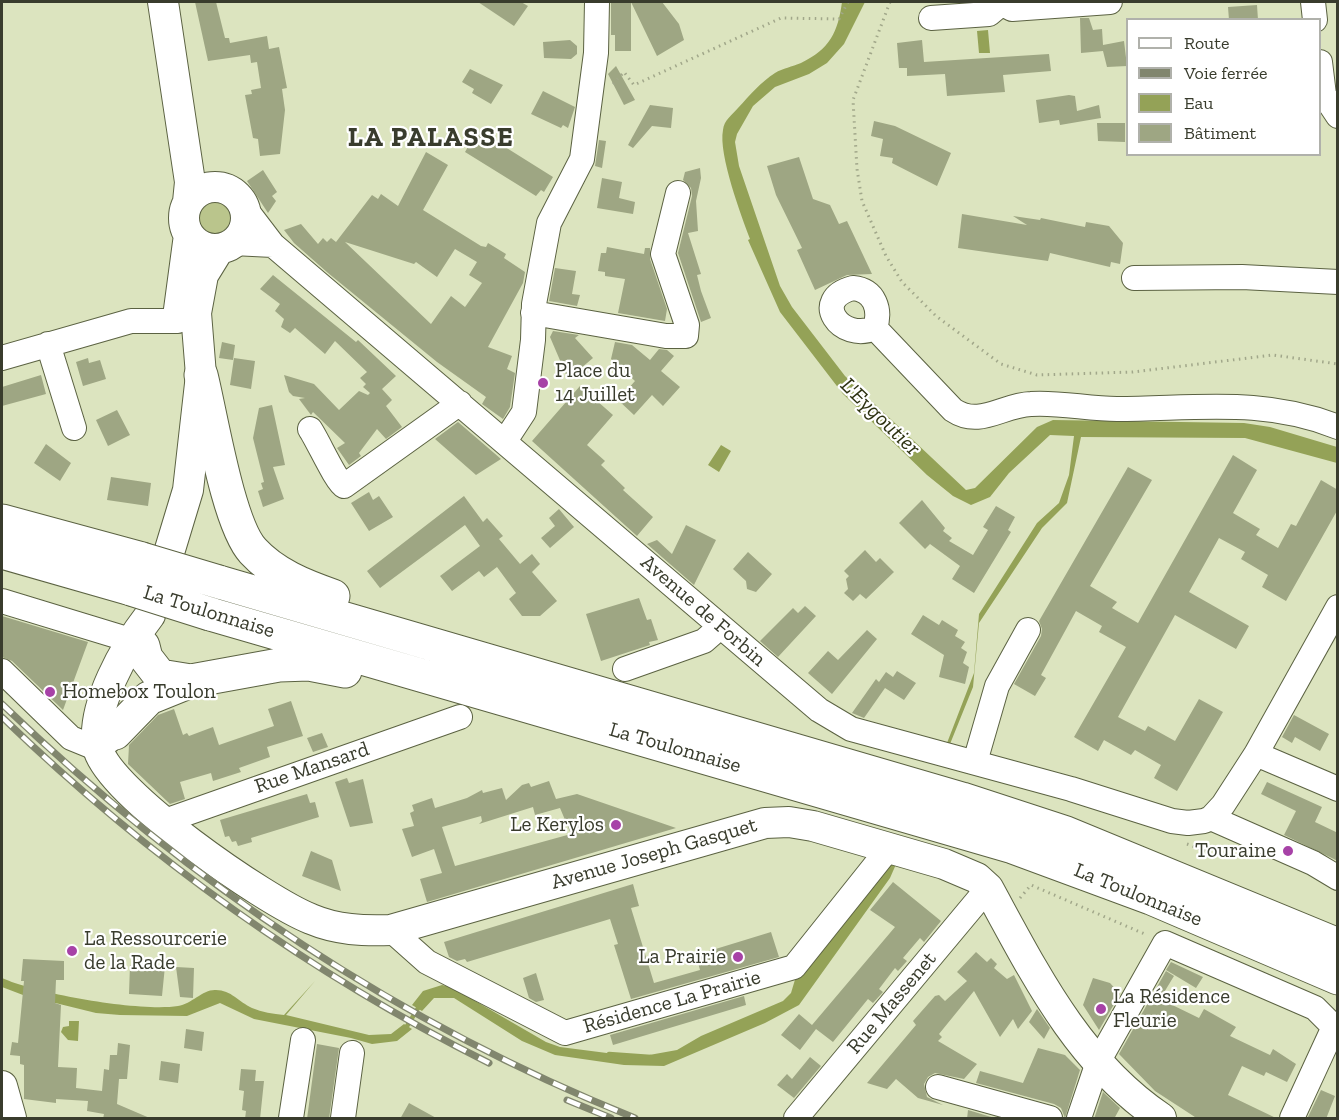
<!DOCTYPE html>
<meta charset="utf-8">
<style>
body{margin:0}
#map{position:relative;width:1339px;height:1120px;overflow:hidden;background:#dce4bf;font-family:"Zilla Slab",serif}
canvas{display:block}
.frame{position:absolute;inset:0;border:3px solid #393c2d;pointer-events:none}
.legend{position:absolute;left:1126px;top:18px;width:195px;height:138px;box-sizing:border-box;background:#fff;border:2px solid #b0b1ab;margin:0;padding:8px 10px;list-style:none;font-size:18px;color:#393c2d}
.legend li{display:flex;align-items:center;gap:12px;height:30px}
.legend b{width:30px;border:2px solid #b0b1ab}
</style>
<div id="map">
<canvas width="1339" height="1120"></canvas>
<div class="frame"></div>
<ul class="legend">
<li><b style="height:8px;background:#fff"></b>Route</li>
<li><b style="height:8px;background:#81866e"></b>Voie ferrée</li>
<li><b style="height:16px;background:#94a257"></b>Eau</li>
<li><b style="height:16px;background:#9ea683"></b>Bâtiment</li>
</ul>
</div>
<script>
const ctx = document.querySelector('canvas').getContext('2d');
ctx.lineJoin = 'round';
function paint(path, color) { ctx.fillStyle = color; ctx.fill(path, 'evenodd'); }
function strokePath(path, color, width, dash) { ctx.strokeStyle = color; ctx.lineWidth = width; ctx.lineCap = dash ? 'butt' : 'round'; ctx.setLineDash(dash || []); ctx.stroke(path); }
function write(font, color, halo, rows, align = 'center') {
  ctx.font = font + ' "Zilla Slab",serif'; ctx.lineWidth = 4.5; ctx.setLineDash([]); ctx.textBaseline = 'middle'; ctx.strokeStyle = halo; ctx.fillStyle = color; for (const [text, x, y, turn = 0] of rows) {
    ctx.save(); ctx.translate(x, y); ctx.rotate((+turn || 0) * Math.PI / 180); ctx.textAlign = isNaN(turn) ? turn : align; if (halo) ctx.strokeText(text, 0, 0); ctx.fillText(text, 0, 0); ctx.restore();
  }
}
paint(new Path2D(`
 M212,187C238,189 252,213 240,236L203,247C189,238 183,226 185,210L202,190Z`), '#bac58c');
paint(new Path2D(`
 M842,2H865L844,44L827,63L809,74L775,87L753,106L737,134L735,142L739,166L780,286L792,307L845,376L966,490L975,488L1037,427L1053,420L1244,423L1270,427L1337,447V463L1245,438L1081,437L1067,503L1042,528L979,623L973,687L950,744L947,743L974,673L979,614L1037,523L1059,503L1069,475L1074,436L1050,435L1009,473L990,497L971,505L953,496L927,475L843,394L780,312L748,240L750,239C742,218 718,154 723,130C724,120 732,115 738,108C750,95 761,82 775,73C783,68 792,67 801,63C830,49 838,32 842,2Z
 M988,30L990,53H979L977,31Z
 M721,445L731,451L719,472L708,465Z
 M894,861L897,862L890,878L799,1005L765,1023L664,1066L624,1065L555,1055L522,1041L454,998H434L422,1011L412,1005L423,991L442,985L451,987L546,1042L560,1047L638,1057L677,1050L701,1036L783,1001L791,993L797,973Z
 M2,978C37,994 140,1012 178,1006C192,1004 203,989 216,990C231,990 239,1002 252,1008C262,1012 273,1014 284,1015L315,981L286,1015L369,1035L391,1034L404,1024L412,1029L397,1041L372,1044L351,1038L254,1019L220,1003L187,1016L120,1015L96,1013L23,995L2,987Z
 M69,1021H79L78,1041L68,1040L61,1032L63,1027L69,1026Z`), '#94a257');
strokePath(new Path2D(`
 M404,1031L420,1005
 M609,1054L651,1057`), '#94a257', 4.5);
paint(new Path2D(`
 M195,2H216L225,38H229L230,43L267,36L269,49L279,47L287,88L282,89L285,110L280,154L260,156L258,139L253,138L245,95L252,94L251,90L261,88L257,62L251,63L250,55L208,61Z
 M478,2H521L528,6L514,26Z
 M611,2H631V51H615V35H611Z
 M631,2H662L679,24L684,40L657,56Z
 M1257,5L1258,20H1229L1228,7Z
 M1080,18H1089L1093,30L1102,29L1103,45L1124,41L1127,66L1107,67L1103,51L1081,53Z
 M570,40L577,46V54L571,59L544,58L543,42Z
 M922,40L924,62L1049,54L1051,71L1003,75L1005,92L947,96L945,74L907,76V68H899L897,43Z
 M616,66L635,100L624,105L608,74Z
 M470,69L503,85L491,104L472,93L474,89L462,82Z
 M543,91L575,107L568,128L563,125L561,128L531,114Z
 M1069,95L1075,96L1077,111L1099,105L1101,118L1060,125L1059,120L1039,123L1036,100Z
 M650,105L673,108L671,128L652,126L633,148L628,145Z
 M874,121L895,126L951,153L937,186L892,163L893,158L880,156L883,139L871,136Z
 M1097,123H1125V142L1098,141Z
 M478,130L553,177L544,192L541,190L536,196L465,152Z
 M599,140L606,141L602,168L595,166Z
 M426,152L448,165L423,210L481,246L486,247L488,243L506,254L504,258L525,272L523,283L488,347L512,356L507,369L515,373L510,407L503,419L482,404L486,397L437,362L328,273L294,243L284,230L301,224L318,244L323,238L327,242L331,238L336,242L372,195L378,199L381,194L398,206ZM345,242L414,264L416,262L437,277L455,249L477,262L469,275L482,283L465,307L451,296L431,324Z
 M799,157L813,199L830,205L839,224L847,221L872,274L847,275L815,290L797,250L802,248L776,195L767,166Z
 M700,168L701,178L696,201L698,231L688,233L701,274L697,275L701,291L711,318L701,322L678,253L692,196L691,188L683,180L685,172Z
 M263,170L277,192L272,196L276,201L268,213L247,181Z
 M602,178L622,182L619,198L635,202L633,214L597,208Z
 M962,214L1027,225L1013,216L1040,220L1041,218L1085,227L1086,222L1109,226L1123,243L1120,264L1111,262L1110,267L1050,253L1048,261L958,248Z
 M607,247L644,254L645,248H650V259L667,309L665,321L618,313L625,279L605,276V272L598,271L601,253H606Z
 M555,268L576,271L572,294L580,295L577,306L549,301Z
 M273,275L356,342L358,340L396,376L382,389L392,400L386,406L402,427L386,439L377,429L359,453L361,456L349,465L337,448L345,443L313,412L311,415L299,399L305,398L293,396L289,392L284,375L314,384L339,410L359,391L368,395L370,393L363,387L366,384L360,378L367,372L335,341L325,354L295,328L290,333L281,327L284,319L275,311L280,304L260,289Z
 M553,331L579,335L575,338L593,358L568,379L550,337Z
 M222,342L235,345L233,360L219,358Z
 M615,342L632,345L650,360L659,349L667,350L674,356L661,371L680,387L663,406L652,395L634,415L618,400L635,381L611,359Z
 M88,358L89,363L100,360L106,379L83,386L76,362Z
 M234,358L255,361L251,389L230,385Z
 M41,375L46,394L2,406V387Z
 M580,386L613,415L587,445L605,461L601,465L625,488L623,490L653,517L637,536L532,441Z
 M272,405L285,465L273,467L284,499L263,507L258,491L263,489L261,483L264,482L253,438L259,408Z
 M117,410L130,435L108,446L96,420Z
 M458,422L501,459L476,475L435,439Z
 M46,444L71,463L60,481L34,463Z
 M1233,455L1257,470L1233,513L1260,529L1256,535L1278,548L1291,524L1296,526L1321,480L1338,490V509L1286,601L1262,587L1268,575L1241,559L1245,552L1219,538L1189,592L1249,626L1236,649L1175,615L1118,717L1145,731L1148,726L1175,741L1199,699L1223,712L1177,791L1154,778L1161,765L1135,750L1131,755L1104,740L1098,751L1074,737L1126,647L1099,632L1102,626L1076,611L1041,675L1046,678L1035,696L1014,684L1041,636L1042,629L1039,621L1128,467L1152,480L1090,586L1117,602L1112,608L1138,623Z
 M111,477L151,483L148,506L107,500Z
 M369,492L373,500L379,496L393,517L369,531L351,503Z
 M464,496L483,522L487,518L503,536L499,539L520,564L532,554L540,564L532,572L557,601L540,616H522L509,599L516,593L497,567L484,577L479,571L452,591L440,576L480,546L465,525L380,588L367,571Z
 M922,500L945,528L943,531L952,538L949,541L973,555L988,530L983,527L996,506L1015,517L1008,530L1011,532L974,593L952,579L960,566L930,544L925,549L899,523Z
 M559,509L574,527L550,548L541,538L555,526L549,518Z
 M686,525L716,540L694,585L647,544L657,540L672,554Z
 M865,550L876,562L880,558L894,572L866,599L860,594L853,601L844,593L848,589L846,579L849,576L844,571Z
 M748,552L772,574L756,592L747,589L746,581L733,569Z
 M639,598L647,620L651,619L658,640L649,642L650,645L601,661L586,614Z
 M805,606L816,616L778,657L760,641L793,608L798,613Z
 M923,615L939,625L942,620L958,630L955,636L965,642L961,648L967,652L963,663L969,667L965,684L939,677L944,655L911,634Z
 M2,616L88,642L63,710L12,661L2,657Z
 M867,630L877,639L832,694L808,673L828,651L838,660Z
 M897,671L916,683L904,700L885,688L864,718L852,713L876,679L879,682L886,672L893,677Z
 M291,701L303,736L267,747L270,757L239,768L241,772L213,781L211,773L180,782L185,799L170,804L128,764L129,745L158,715L174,709L183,735L187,733L189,736L213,727L219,745L274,726L268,709Z
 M1294,715L1329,734L1320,751L1295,737L1292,743L1282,737Z
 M322,733L328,747L313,752L307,738Z
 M347,778L349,783L363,779L373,823L350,827L335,782Z
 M549,781L556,799L577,794L676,828L427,902L420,879L442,873L434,849L412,857L402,829L414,826L410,813L414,811L412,805L432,798L435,808L467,798L482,790L483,793L502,788L506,800L522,785L529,783L531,787ZM533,807L535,815L560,808L571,834L455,866L442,827L481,816L482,821L479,824Z
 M1267,782L1322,807L1315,822L1338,833V861L1284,835L1296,811L1261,794Z
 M307,794L310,803L315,802L319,817L251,838L252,842L238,846L236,841L232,842L229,836L225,837L220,820Z
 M311,851L332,860L341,891L302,876Z
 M893,882L941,921L924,942L920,938L903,958L907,961L898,971L895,968L879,989L883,992L873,1003L868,999L833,1042L816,1029L800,1050L781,1035L799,1014L812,1025L895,927L870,910Z
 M633,884L639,906L631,908L654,983L700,970L696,955L771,932L779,957L631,999L614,945L618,944L610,919L467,962L465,959L457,961L449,957L444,942Z
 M976,952L987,962L991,958L997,964L994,968L1007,979L1014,975L1032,1011L1018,1029L1013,1019L1000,1037L974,991L939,1034L942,1037L938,1041L977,1064L964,1079L935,1073L928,1077L924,1084L927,1097L943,1105L918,1098L896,1079L887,1089L867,1083L916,1025L913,1021L935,996L939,995L945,1001L967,981L957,972Z
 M23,959L64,961V980H56L55,1003L61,1005L58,1067L77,1068L76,1088L102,1091L104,1069L109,1070L110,1055H117L118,1043L130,1045L127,1079H119L117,1104L152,1119H103L104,1114L87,1111L88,1101L56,1099V1103L24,1099V1065L20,1064V1056L10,1055L12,1042L18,1043L24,981H21Z
 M1171,962L1203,977L1196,988L1166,970Z
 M130,965L165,966L162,996L129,994Z
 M176,967L194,968L193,998L180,997Z
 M1166,971L1174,976L1160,999L1199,1018L1204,1009L1236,1027L1230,1036L1270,1055L1273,1049L1296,1064L1287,1082L1266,1072L1264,1076L1242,1066L1228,1095L1278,1119H1198L1155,1091L1119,1054Z
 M536,973L544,1000L536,1002L529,998L523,978Z
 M1093,978L1110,983L1120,994L1099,1030L1083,1005Z
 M744,996L746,1005L613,1045L610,1035Z
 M1037,1009L1050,1028L1044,1039L1029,1022Z
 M186,1029L204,1032L202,1051L184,1048Z
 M317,1044L339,1048L329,1119H307Z
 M1038,1048L1065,1055L1080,1070L1065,1118L1061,1108L1054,1104L976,1083L980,1071L1023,1083Z
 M810,1057L821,1066L794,1098L777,1085L787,1074L792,1079Z
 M161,1061L180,1064L178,1083L159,1080Z
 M241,1069L256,1070L255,1081H264L260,1119H245L246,1111L242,1110L244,1091L239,1090Z
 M1321,1090L1335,1096L1326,1119H1307Z
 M1103,1092L1120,1108L1114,1119H1094Z
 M409,1103L438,1119H400Z
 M968,1110L998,1119H967Z`), '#9ea683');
const minor = new Path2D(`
 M999,2L1012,9L1110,2
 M1313,2L1315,20
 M931,18L989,14L1001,4
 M1320,62L1324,95L1338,116
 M244,207L273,245L819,710L851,729L1071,789L1172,821L1188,823L1204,821L1211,818L1223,805L1256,754L1338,607
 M233,243L273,245
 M1134,278L1242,277L1338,282
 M853,288C875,290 881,310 875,328C840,343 810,299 853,288Z
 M533,313L666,336H686L687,325L663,254L678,193
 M875,328L953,410C980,428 1002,405 1031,404C1059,402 1088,409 1117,409C1194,409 1263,397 1338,427
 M48,344L74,428
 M2,358L131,321H178L193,314
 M310,429C317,439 337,483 344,486L460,403
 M505,441L524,412L533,340L534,304L549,223L582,159L596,53L597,2
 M2,601L130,640
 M625,669L704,641L720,627
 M2,671L71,738L98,749L110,740
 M1256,754L1338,789
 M975,762L997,686L1028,630
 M1211,818L1313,863L1338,878
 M165,821L460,717
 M391,930L427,962L565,1033L794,967L889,848
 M938,1087L1050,1118
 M291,1118L303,1040
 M343,1118L352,1053
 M796,1118L988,888
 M1079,1118L1098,1062L1165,943L1315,1008L1338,1031
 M1292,1118L1333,1029`);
const major = new Path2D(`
 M163,2L190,182L188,202
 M184 218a31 31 0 1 1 62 0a31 31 0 1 1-62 0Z
 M178,317L189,235
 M158,589L188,490L201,375L196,313L203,275L219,249
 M150,615C126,646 90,707 98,748C107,792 267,902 311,919C337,930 363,931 391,930L765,823L789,822L813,826L944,864L977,878L988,888C1035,974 1078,1062 1161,1118
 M2,1086L11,1118`);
const highway = new Path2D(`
 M201,375C211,415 228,524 253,551C274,574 304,586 333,596
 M2,521L142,559
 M2,552L131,589
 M219,582L962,799L1066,833L1338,945
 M210,614L1013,847L1151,898L1338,978
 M143,646L146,658L160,676L191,681
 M115,733L149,698L191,681L279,665L309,664L345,671`);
strokePath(minor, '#5b6242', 26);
strokePath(major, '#5b6242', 32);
strokePath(highway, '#5b6242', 35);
strokePath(new Path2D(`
 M890,2L853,100L857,169L862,201L886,256L902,282L936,316L1001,364L1037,375L1133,372L1273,355L1338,364
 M613,84L624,72L634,85L781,18L839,19L848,2
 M1187,844L1209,852L1216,851L1223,843
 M1020,898L1031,885L1147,935`), '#a1a78a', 3, [1.5, 4.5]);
strokePath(minor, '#fff', 24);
strokePath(major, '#fff', 30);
strokePath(highway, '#fff', 33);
const rail = new Path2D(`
 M2,704C186,881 398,1023 635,1118
 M2,717C146,856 309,973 489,1063
 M567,1100L611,1118`);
strokePath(rail, '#81866e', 7);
strokePath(rail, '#fff', 4.5, [14]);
const highwayBridge = new Path2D(`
 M142,559L219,582
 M131,589L210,614`);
strokePath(highwayBridge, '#5b6242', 35, []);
strokePath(highwayBridge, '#fff', 33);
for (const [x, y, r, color] of [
 [543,383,6,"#a742a7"],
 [50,692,6,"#a742a7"],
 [616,825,6,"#a742a7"],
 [1288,851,6,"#a742a7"],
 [72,951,6,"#a742a7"],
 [738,957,6,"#a742a7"],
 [1101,1009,6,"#a742a7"]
]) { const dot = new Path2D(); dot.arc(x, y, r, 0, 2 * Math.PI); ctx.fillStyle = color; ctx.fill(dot); strokePath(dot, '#fff', 2); }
write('21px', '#393c2d', '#fff', [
 ["Place du",555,371],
 ["14 Juillet",555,395],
 ["Homebox Toulon",62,692],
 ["Le Kerylos",604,825,"right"],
 ["Touraine",1276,851,"right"],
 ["La Ressourcerie",84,939],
 ["de la Rade",84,963],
 ["La Prairie",726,957,"right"],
 ["La Résidence",1113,997],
 ["Fleurie",1113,1021]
], 'left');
write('21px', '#393c2d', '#fff', [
 ["Avenue de Forbin",703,611,41],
 ["La Toulonnaise",209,612,17],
 ["La Toulonnaise",675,748,16],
 ["Rue Mansard",312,768,-19],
 ["Avenue Joseph Gasquet",654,854,-16],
 ["La Toulonnaise",1138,895,22],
 ["Résidence La Prairie",672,1002,-16],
 ["Rue Massenet",892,1003,-50]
]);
write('italic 22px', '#2e3312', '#fff', [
 ["L'Eygoutier",880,417,44]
]);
ctx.letterSpacing = '1.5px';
write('bold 27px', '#393c2d', '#fff', [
 ["LA PALASSE",431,138]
]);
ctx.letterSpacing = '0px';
</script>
